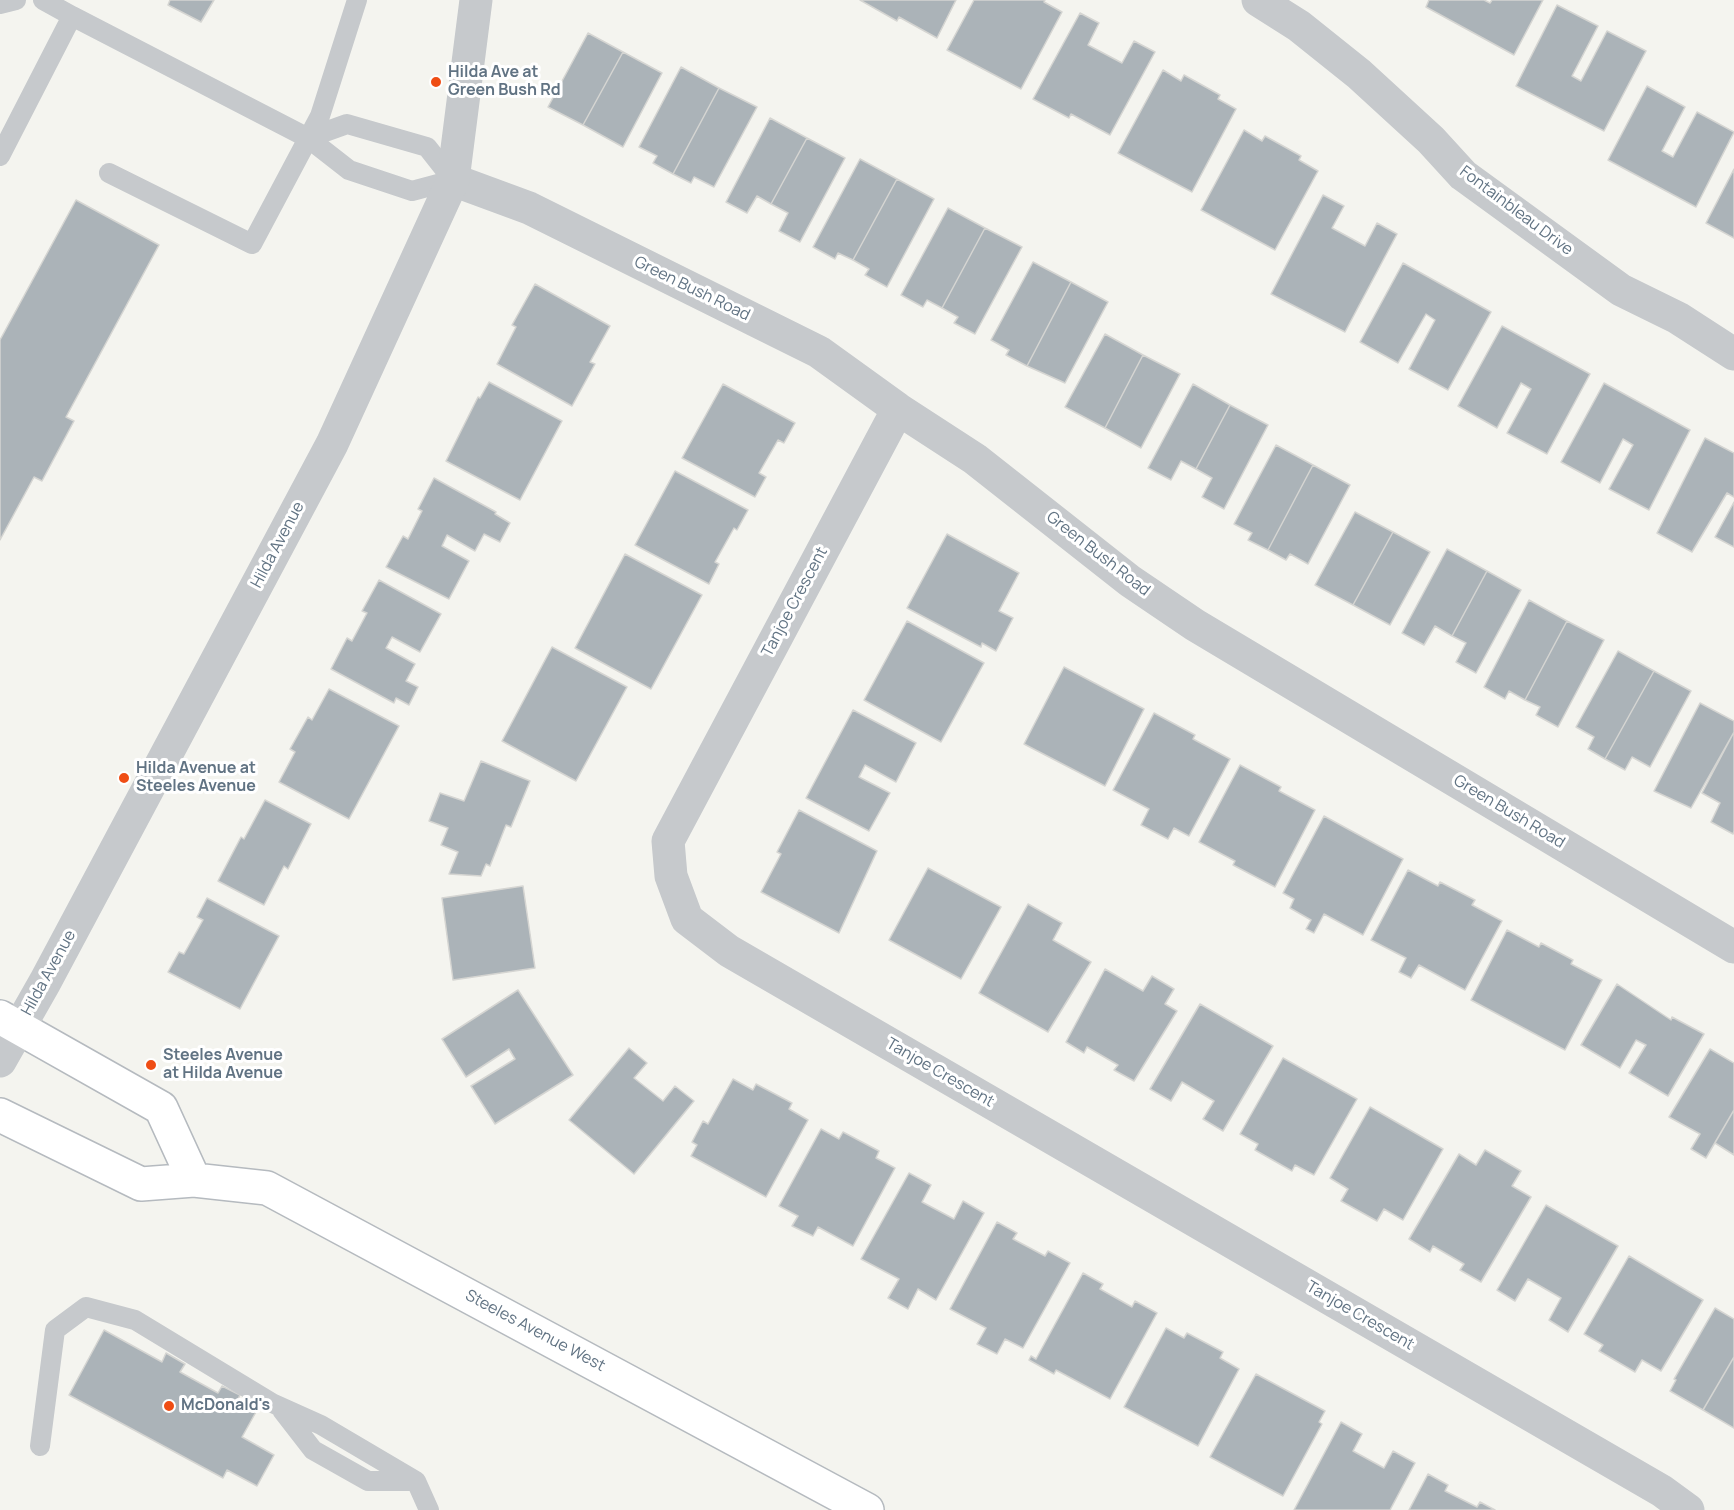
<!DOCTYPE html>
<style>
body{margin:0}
canvas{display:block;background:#f4f4ef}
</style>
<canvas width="1734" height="1510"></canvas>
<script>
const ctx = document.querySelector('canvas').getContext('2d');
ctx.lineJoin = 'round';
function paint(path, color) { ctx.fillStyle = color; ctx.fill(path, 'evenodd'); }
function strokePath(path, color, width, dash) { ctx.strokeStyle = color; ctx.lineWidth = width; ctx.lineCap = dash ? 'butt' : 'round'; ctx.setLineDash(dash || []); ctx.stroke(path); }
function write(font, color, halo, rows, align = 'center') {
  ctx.font = font + ' Manrope,sans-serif'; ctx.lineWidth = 6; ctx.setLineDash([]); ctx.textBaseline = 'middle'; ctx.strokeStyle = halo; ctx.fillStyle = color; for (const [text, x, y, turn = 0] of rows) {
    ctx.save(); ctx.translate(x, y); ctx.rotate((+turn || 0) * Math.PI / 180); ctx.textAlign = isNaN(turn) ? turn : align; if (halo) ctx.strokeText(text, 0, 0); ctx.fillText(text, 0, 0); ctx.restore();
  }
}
const building = new Path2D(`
 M170,0H214L201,22L168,5Z
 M860,0H956L937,38L899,17L897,21Z
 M974,0H1045L1044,2L1062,12L1021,89L947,50Z
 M1429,0H1484L1490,3L1492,0H1543L1514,55L1426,7Z
 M1557,5L1598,26L1572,76L1581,81L1607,31L1646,51L1604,131L1516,86Z
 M1080,13L1099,23L1088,45L1122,63L1134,41L1155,52L1110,135L1071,114L1069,118L1033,99Z
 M588,33L623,52L583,125L548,107Z
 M623,52L662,73L623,147L583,125Z
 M681,67L719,88L673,174L653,163L657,156L639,147Z
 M1163,70L1181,81L1184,75L1220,95L1218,99L1236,109L1192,192L1118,153Z
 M1647,86L1685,107L1662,151L1673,157L1697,112L1734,132L1696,207L1608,160Z
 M719,88L757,107L714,187L694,177L691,183L673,174Z
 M770,118L807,138L771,204L757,196L747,213L726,202Z
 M1244,130L1262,141L1265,136L1301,156L1299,160L1318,171L1275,250L1201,210Z
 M807,138L845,158L800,242L779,231L788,213L771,204Z
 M860,159L897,179L853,260L838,253L835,259L813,247Z
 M1734,169V238L1706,223Z
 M897,179L934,199L887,287L865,275L869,269L853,260Z
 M1323,195L1344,206L1332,228L1365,246L1377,223L1397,234L1345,332L1271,294Z
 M76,200L159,245L66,417L74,421L42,481L34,477L0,540V340Z
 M948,208L985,228L942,308L927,300L923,307L901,295Z
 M985,228L1022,247L975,334L954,323L958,317L942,308Z
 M1033,262L1071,282L1027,366L1006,355L1009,350L991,340Z
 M1403,263L1491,312L1448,390L1409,369L1435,320L1426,314L1398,363L1360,342Z
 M1071,282L1108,302L1065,383L1027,366Z
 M535,284L610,326L590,362L595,364L572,406L497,364L516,327L512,325Z
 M1502,326L1590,374L1547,454L1507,433L1531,389L1521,383L1497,428L1458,406Z
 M1105,334L1143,355L1105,428L1065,407Z
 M1143,355L1180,374L1141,448L1105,428Z
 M489,382L562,421L520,500L446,461L478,397L480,398Z
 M1604,383L1690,430L1649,510L1609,489L1633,445L1623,439L1600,483L1561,462Z
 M723,384L795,423L784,443L778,440L759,473L766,477L755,497L682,458Z
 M1193,384L1230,405L1196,469L1181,461L1171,480L1148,468Z
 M1230,405L1268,425L1224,509L1202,497L1212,478L1196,469Z
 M1705,438L1734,453V497L1727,493L1692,552L1657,533Z
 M1276,445L1313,465L1268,550L1248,540L1252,533L1234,524Z
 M1313,465L1350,485L1308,564L1290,554L1286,560L1268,550Z
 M675,471L748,510L737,530L734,528L715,562L719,564L709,584L635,545Z
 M434,478L496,512L495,514L510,523L500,542L484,534L475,551L447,535L442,546L469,561L449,599L386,567L403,536L408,539L422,511L418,509Z
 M1734,502V547L1715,537Z
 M1355,512L1393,532L1353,605L1315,585Z
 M1393,532L1430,552L1390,625L1353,605Z
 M947,534L1019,573L999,611L1013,618L996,651L982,643L981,647L907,608Z
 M1447,549L1487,571L1452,636L1435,626L1424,645L1402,633Z
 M625,554L702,595L651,689L575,648Z
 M1487,571L1521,590L1476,673L1456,662L1466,643L1452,636Z
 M379,580L441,614L420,652L392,637L386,648L415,664L406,681L418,687L409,705L396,698L394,703L331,669L347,638L352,641L367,613L362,611Z
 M1529,600L1567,621L1525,700L1509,691L1505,699L1484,687Z
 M907,621L984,663L941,742L864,700Z
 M1567,621L1604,640L1558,727L1536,715L1540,707L1525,700Z
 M552,647L627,687L576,781L502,741Z
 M1618,651L1654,671L1605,759L1588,749L1594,737L1576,727Z
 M1064,667L1144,709L1105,786L1024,744Z
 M1654,671L1691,691L1650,767L1632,757L1625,770L1605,759Z
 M329,689L399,726L349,819L279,782L295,752L290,749L308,717L312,720Z
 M1700,703L1734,721V732L1691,808L1654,791Z
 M853,710L916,743L896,782L865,765L859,777L890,793L869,831L806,798Z
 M1154,713L1195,735L1193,739L1230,759L1189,836L1174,828L1168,839L1141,825L1149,809L1113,790Z
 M1734,732V831L1733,834L1711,822L1720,803L1702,793Z
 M481,761L530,781L511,827L506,825L490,866L486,864L481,876L449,874L458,852L441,845L448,828L429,821L440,793L464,801Z
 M1240,765L1281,787L1279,791L1315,810L1275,887L1233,865L1235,861L1199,842Z
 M265,800L311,824L288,869L284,866L264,905L218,881L241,837L244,839Z
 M799,810L877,851L839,933L761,892L781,854L777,852Z
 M1324,816L1403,859L1363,935L1324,914L1314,933L1306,929L1311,920L1290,908L1294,899L1283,893Z
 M928,868L1001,907L961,979L889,940Z
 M1408,870L1438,886L1440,882L1475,900L1472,905L1502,921L1465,990L1419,965L1411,978L1399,972L1406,958L1371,940Z
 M523,886L535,968L453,980L442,898Z
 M207,898L279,936L240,1009L168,972L179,952L184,954L203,920L197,917Z
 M1028,904L1062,923L1053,940L1091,962L1048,1032L979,993Z
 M1507,930L1539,947L1541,943L1573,960L1571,964L1602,980L1565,1050L1471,1000Z
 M1105,969L1143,991L1152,976L1174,989L1165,1004L1177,1011L1134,1081L1114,1070L1118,1065L1087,1047L1084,1053L1066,1042Z
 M1617,984L1671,1020L1672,1017L1704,1034L1668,1096L1629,1073L1646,1045L1636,1040L1620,1068L1581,1045Z
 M518,990L573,1075L495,1124L471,1086L515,1059L509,1049L466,1077L442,1039Z
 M1200,1004L1273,1046L1223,1131L1203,1119L1214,1101L1182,1082L1171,1101L1150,1089Z
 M629,1048L647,1063L634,1078L663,1101L675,1086L694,1101L634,1174L569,1120Z
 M1710,1049L1734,1063V1110L1706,1158L1691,1149L1700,1134L1669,1117Z
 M1283,1058L1357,1099L1314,1175L1295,1165L1292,1171L1255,1150L1258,1144L1240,1134Z
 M733,1079L753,1090L756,1084L792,1103L789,1109L808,1120L766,1197L691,1156L697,1145L692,1142L703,1121L708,1124Z
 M1370,1107L1443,1149L1403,1220L1384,1209L1377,1221L1341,1201L1348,1189L1330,1178Z
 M1734,1110V1155L1715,1143Z
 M821,1129L839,1139L843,1132L879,1151L876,1158L895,1168L853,1246L818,1227L813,1236L792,1226L798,1216L779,1206Z
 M1485,1150L1521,1171L1512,1186L1531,1197L1481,1282L1460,1270L1464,1264L1433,1246L1430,1252L1409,1239L1459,1154L1476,1165Z
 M909,1173L931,1185L922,1202L954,1219L963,1201L984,1213L936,1300L918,1289L908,1309L888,1298L899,1279L861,1259Z
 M1546,1205L1618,1246L1568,1332L1549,1320L1561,1298L1528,1279L1515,1301L1497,1290Z
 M997,1222L1017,1233L1013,1239L1045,1256L1048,1251L1070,1263L1023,1348L1005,1339L997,1354L977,1344L986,1328L950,1309Z
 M1629,1256L1703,1300L1661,1371L1642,1360L1635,1372L1599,1351L1603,1345L1584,1334Z
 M1083,1273L1103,1284L1100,1289L1132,1307L1135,1301L1157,1313L1110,1399L1056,1370L1054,1374L1029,1360L1031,1356L1036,1359Z
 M1715,1308L1734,1319V1357L1703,1410L1670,1391L1676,1380L1674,1379Z
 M1166,1328L1184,1338L1187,1333L1223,1352L1220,1358L1239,1369L1198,1446L1124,1407Z
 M104,1330L162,1362L166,1353L185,1364L180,1372L218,1393L222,1386L240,1395L237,1401L256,1412L242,1437L274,1455L257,1486L227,1470L223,1478L69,1395Z
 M1734,1357V1428L1703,1410Z
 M1256,1374L1325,1411L1319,1422L1322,1424L1283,1496L1210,1457Z
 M1341,1422L1362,1434L1353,1451L1384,1468L1393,1451L1415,1463L1390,1510H1294Z
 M1428,1474L1448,1485L1445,1491L1477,1507L1480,1502L1495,1510H1409Z`);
paint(building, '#abb3b8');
strokePath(building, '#d5d5d2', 1.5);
const secondary = new Path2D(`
 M0,1017L161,1108L194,1180
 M0,1115L141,1184L194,1180L267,1188L867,1510`);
strokePath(secondary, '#b5babf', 36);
strokePath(new Path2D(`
 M43,0L72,16
 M0,4L16,0
 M0,156L72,16L308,138L349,170L412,191L453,180L427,147L347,124L308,138
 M109,173L252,244L320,116L357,0
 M282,1410L313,1450L368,1481H414
 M40,1446L55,1330L86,1307L135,1320L272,1403L321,1425L416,1481L429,1510`), '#c6c9cc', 20);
strokePath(new Path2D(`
 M1258,0L1299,26L1359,74L1431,140L1463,175L1621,290L1678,318L1734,354
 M453,180L529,208L819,352L898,409L975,459L1130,581L1195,625L1734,947
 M898,409L668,841L671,876L687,919L729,951L1662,1491L1688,1510`), '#c6c9cc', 33);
strokePath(new Path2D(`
 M0,1061L45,982L332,444L453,180L476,0`), '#c6c9cc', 33);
strokePath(secondary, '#fff', 33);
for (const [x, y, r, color] of [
 [436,82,6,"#ef4d14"],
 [124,778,6,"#ef4d14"],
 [151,1065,6,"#ef4d14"],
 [169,1406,6,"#ef4d14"]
]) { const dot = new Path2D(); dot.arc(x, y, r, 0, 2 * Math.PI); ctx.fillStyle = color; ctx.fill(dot); strokePath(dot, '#fff', 2); }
write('bold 16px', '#617383', '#fff', [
 ["Hilda Ave at",448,73],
 ["Green Bush Rd",448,91],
 ["Hilda Avenue at",136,769],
 ["Steeles Avenue",136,787],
 ["Steeles Avenue",163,1056],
 ["at Hilda Avenue",163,1074],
 ["McDonald's",181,1406]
], 'left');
write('16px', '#617383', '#fff', [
 ["Fontainbleau Drive",1516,211,37],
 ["Green Bush Road",692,289,26],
 ["Hilda Avenue",278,545,-62],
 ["Green Bush Road",1098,554,38],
 ["Tanjoe Crescent",795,602,-62],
 ["Green Bush Road",1509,812,31],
 ["Hilda Avenue",49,973,-61],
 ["Tanjoe Crescent",940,1073,30],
 ["Tanjoe Crescent",1360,1316,30],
 ["Steeles Avenue West",535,1331,28]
]);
</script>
